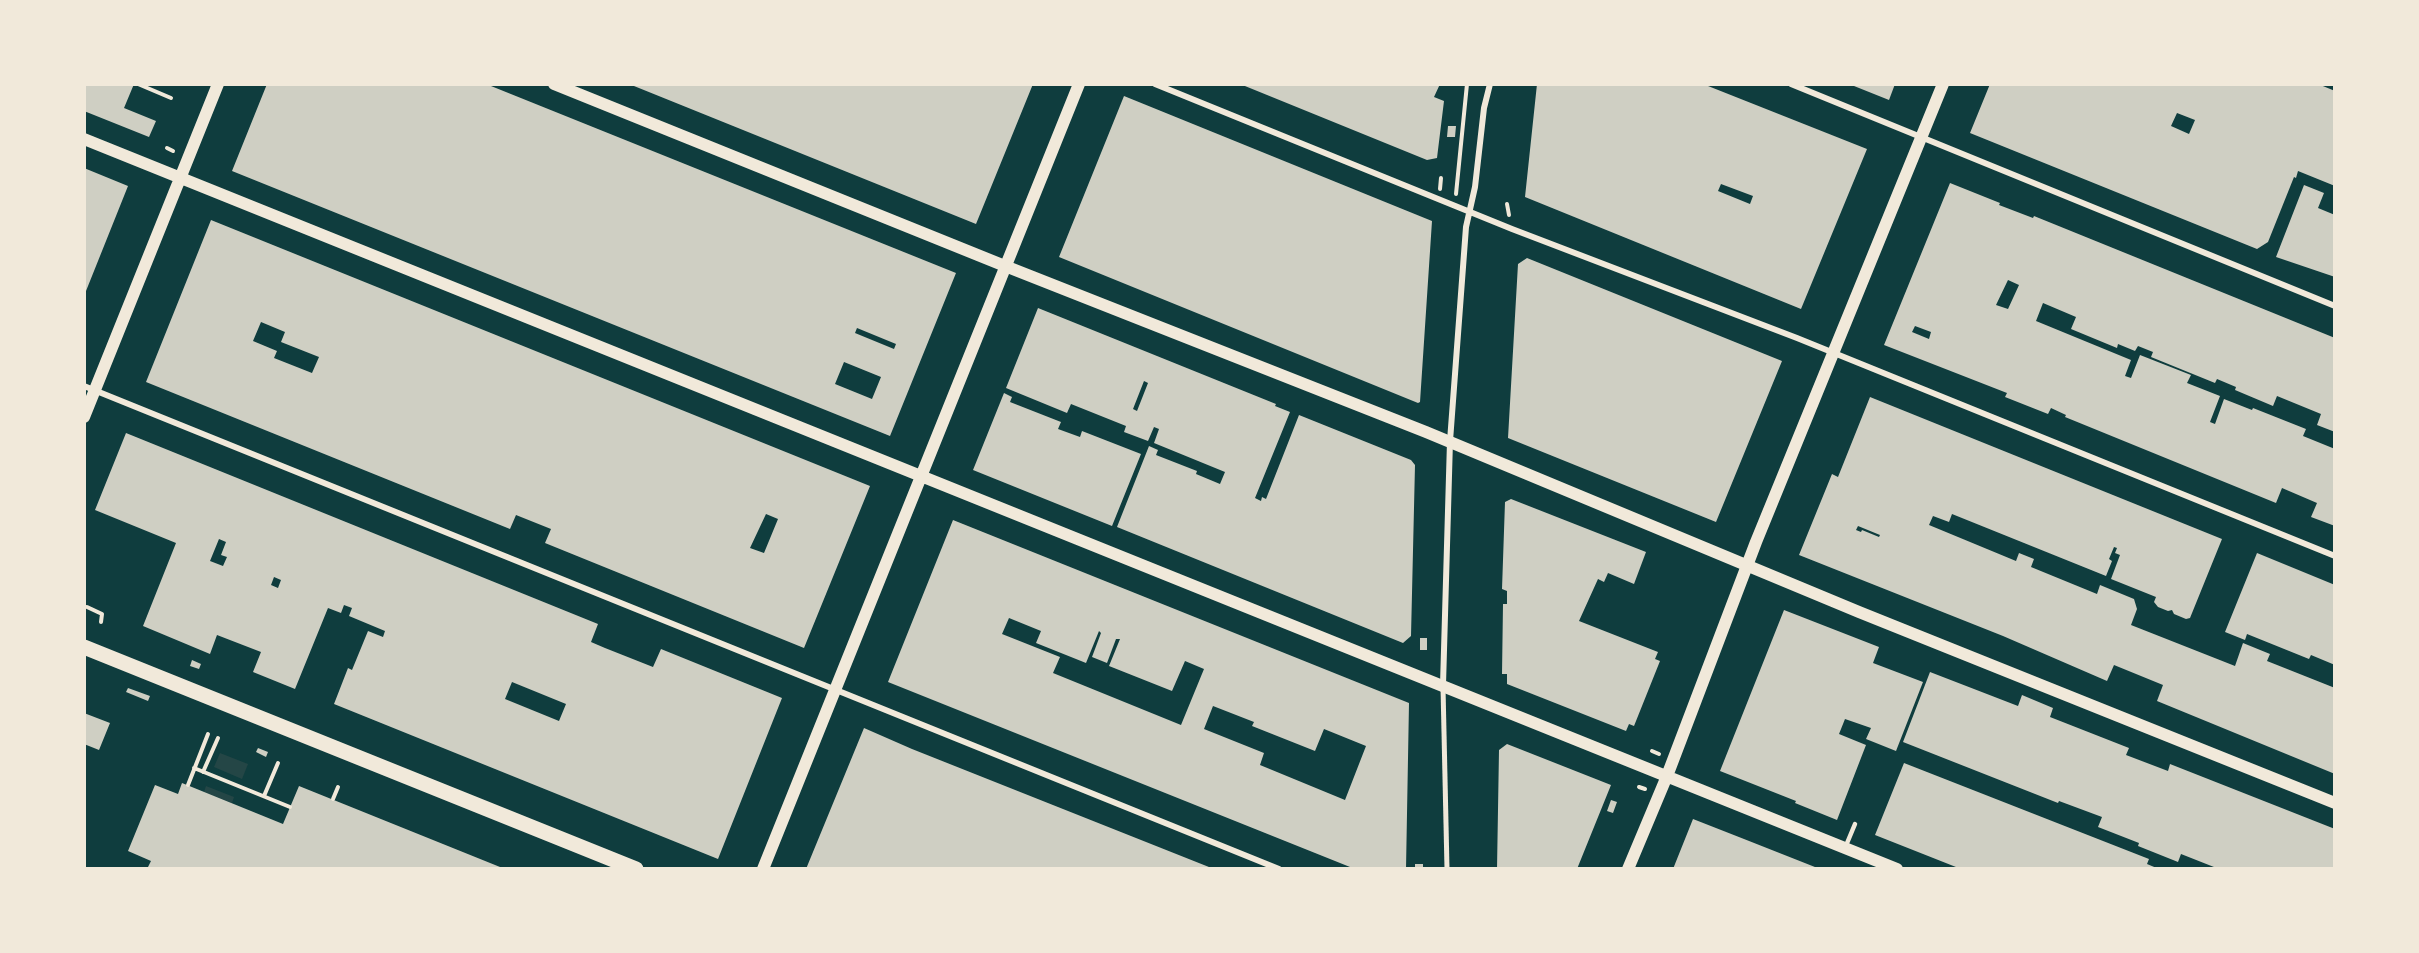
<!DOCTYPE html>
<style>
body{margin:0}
#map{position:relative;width:2419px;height:953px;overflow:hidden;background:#0f3d3e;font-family:"Work Sans",sans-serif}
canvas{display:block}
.frame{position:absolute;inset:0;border:86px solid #f1e9da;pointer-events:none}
</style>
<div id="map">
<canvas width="2419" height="953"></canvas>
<div class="frame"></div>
</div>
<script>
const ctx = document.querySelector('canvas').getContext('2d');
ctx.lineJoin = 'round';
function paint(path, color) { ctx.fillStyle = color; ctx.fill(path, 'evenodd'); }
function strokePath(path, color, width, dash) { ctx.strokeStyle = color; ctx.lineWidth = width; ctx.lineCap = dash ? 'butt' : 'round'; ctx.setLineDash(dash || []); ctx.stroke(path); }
paint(new Path2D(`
 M220,753L248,764L242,779L214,767Z
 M206,786L234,797L232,803L204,792Z`), '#244646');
paint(new Path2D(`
 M84,84H134L124,108L156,121L149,137L84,111Z
 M267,84H486L956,273L890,436L232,171ZM857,328L896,344L894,349L855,333ZM844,362L881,377L872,399L835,384Z
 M629,84H1033L976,224Z
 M1240,84H1440L1434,97L1444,101L1437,158L1427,160Z
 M1537,84H1703L1867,149L1801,309L1525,197ZM1721,184L1753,196L1750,204L1718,191Z
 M1849,84H1895L1889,100Z
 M1990,84H2318L2335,91V186L2298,171L2296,178L2294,177L2268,242L2257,249L1970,133ZM2177,113L2195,120L2189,134L2171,126Z
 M1124,96L1432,221L1420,402L1418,403L1059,257Z
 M1448,126H1456L1455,137H1447Z
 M84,168L128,186L84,296Z
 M1950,183L2000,203L1999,205L2033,218L2034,216L2335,338V432L2317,425L2321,414L2277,396L2273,406L2235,390L2236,387L2217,379L2215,383L2151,357L2153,352L2138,346L2135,351L2118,344L2117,348L2071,329L2076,317L2043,303L2036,321L2131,360L2125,376L2131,378L2140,355L2191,375L2187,383L2220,396L2210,422L2215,424L2224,399L2252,410L2253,408L2306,429L2303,436L2335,449V526L2311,517L2317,503L2282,488L2276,503L2065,417L2066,415L2051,408L2048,414L2005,397L2007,393L1884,345ZM2008,280L2019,285L2008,309L1996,305ZM1915,326L1931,332L1929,339L1912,332Z
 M2304,185L2324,193L2318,208L2335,215V277L2276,257Z
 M211,220L870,486L804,648L545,543L551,529L516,515L510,529L146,382ZM261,322L285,332L281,342L319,357L312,373L274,358L277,351L253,341ZM766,514L778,519L764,553L750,548Z
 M1527,258L1782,361L1716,522L1508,438L1518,264Z
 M1038,308L1276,404L1275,406L1290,412L1255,498L1261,501L1262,497L1266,499L1299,415L1411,460L1415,465L1411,636L1403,643L1117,527L1149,446L1158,450L1156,455L1197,471L1196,474L1220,484L1225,472L1154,443L1159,429L1154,427L1148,441L1124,432L1126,426L1071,404L1067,413L1006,388ZM1144,381L1148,383L1137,411L1133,409Z
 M1004,393L1012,397L1010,402L1061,422L1058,429L1080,437L1082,431L1141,454L1112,526L973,470Z
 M1870,397L2222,539L2190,618L2186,619L2174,614L2172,610L2168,611L2158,607L2154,602L2156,597L2111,579L2120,555L2115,553L2117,548L2114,547L2109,559L2112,561L2106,576L1952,514L1949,522L1933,516L1929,525L2016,561L2019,553L2034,559L2031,567L2097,594L2100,585L2134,599L2137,609L2131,625L2235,666L2243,643L2270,654L2267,661L2335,688V774L2157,701L2163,685L2114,665L2107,681L2003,636L1799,555L1832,474L1838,477ZM1858,526L1880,535L1879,537L1862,530L1861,532L1856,530Z
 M126,433L598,624L591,642L605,648L653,667L661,649L782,698L718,859L334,704L348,668L352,670L368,631L383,637L385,631L349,616L352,608L344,605L341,613L328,608L295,689L253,672L261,652L217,635L210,654L143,626L176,543L95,510ZM219,539L226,542L221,555L227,557L223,566L210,561ZM274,577L281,580L278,588L271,585ZM512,682L566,704L559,721L505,699Z
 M1511,499L1646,552L1634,584L1608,573L1604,582L1598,579L1579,621L1658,652L1655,659L1660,661L1634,726L1629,724L1626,731L1507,684V674H1502L1503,604H1507V591L1502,589L1505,502Z
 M953,520L1409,703L1406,869H1355L888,682ZM1009,618L1041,631L1036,643L1086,663L1099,631L1101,633L1092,657L1107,663L1116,639H1120L1109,666L1172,691L1185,661L1204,669L1181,725L1053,673L1060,657L1002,634ZM1213,706L1254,722L1252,726L1315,751L1324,729L1366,746L1345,800L1260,765L1264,753L1204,729Z
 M2257,553L2335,585V665L2311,655L2309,659L2247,634L2245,640L2225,632Z
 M1784,610L1879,647L1873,663L1923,682L1896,751L1866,739L1871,728L1845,719L1839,734L1866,745L1837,820L1795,803L1796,801L1720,771Z
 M1420,638H1427V650H1420Z
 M192,660L201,664L199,669L190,666Z
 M1930,672L2018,706L2022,695L2053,708L2050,717L2129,748L2126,755L2168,771L2170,764L2335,829V869H2219L2181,854L2178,862L2138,846L2139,843L2098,827L2102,817L2059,801L2058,803L1903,742Z
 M128,688L150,696L148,701L126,692Z
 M84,713L110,723L99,750L84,744Z
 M864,728L912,749L1214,869H806Z
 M1507,744L1611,785L1577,869H1497L1499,750Z
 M258,748L268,752L266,757L256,752Z
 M1904,763L2149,859L2147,864L2159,869H1961L1875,835Z
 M182,783L283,824L299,786L505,869H147L151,861L128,851L155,785L178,794Z
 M1611,800L1617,802L1613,813L1607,811Z
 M1693,819L1744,839L1820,869H1673Z
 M1415,864H1423V869H1415Z`), '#cfcfc3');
strokePath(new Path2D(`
 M138,84L171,98
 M167,148L173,151
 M1440,189L1441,178
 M1456,194L1467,84
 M1507,204L1509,215
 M87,607L102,614L101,622
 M1652,751L1659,754
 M194,768L290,807
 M203,772L218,738
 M188,785L208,734
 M1639,787L1645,789
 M264,796L278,763
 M333,799L338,787`), '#f1e9da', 4);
strokePath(new Path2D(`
 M1845,848L1855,824`), '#f1e9da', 4.5);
strokePath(new Path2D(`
 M1443,687L1447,869`), '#f1e9da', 5);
strokePath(new Path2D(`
 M1155,84L1512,229L1797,338L2335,556
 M1791,84L2335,306
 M84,386L1279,869
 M1443,685L1450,441L1466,227L1475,187L1484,108L1490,84`), '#f1e9da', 6);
strokePath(new Path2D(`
 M554,84L1005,266L1426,432L1859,612L2335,803
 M84,139L1897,869
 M84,417L218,84
 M763,869L1079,84
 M1628,869L1667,776L1756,542L1943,84`), '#f1e9da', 12);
strokePath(new Path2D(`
 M84,647L636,869`), '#f1e9da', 15);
</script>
